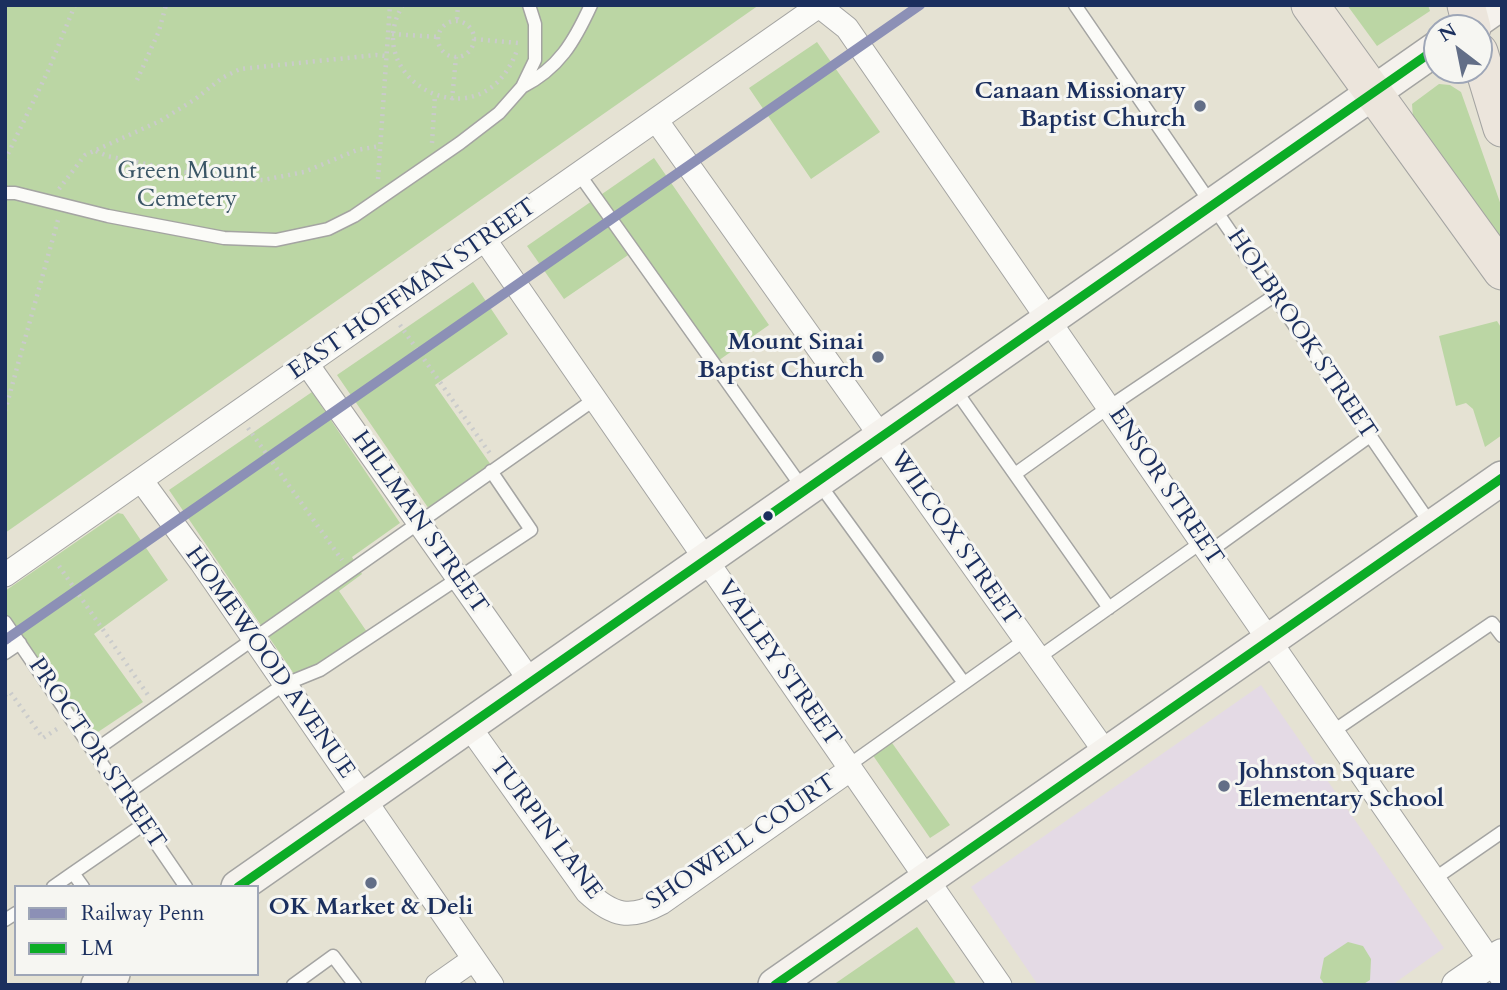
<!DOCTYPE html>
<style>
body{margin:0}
#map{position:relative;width:1507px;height:990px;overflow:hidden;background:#e5e2d3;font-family:Cardo,serif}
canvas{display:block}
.frame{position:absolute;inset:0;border:7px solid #1b2f5e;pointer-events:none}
.legend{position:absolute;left:14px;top:885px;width:245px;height:91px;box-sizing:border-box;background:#f6f6f2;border:2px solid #9ea6b7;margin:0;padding:9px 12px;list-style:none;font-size:21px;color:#1b2f5e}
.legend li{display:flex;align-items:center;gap:14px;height:35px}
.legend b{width:35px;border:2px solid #9ea6b7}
.north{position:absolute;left:1423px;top:14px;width:70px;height:70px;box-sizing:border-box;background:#f6f6f2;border:2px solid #9ea6b7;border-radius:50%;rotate:328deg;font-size:19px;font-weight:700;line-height:28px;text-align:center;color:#1b2f5e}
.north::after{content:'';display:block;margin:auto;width:24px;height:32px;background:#626e87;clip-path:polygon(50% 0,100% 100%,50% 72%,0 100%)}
</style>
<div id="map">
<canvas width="1507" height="990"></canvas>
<div class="frame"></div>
<ul class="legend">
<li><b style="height:9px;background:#8c90b6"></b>Railway Penn</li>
<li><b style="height:9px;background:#0bac26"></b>LM</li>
</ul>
<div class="north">N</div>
</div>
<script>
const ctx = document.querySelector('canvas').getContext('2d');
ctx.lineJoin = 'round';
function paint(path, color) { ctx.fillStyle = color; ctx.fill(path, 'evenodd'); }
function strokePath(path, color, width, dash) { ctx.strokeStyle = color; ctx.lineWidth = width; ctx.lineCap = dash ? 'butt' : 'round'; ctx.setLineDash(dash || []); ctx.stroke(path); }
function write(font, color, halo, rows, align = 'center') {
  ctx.font = font + ' Cardo,serif'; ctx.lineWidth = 6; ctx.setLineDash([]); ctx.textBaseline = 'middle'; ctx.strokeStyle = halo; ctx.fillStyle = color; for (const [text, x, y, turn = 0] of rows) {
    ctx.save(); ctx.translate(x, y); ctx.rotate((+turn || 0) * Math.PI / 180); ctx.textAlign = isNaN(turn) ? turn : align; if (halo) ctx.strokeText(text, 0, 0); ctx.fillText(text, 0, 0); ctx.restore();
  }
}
paint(new Path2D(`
 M1261,685L1444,948L1392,985H1038L971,887Z`), '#e4dae5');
paint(new Path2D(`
 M5,5H759L5,533Z
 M1347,5H1428L1430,11L1377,46Z
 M817,42L880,132L811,179L749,88Z
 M1439,84L1450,85L1461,92L1502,208V247L1413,118L1412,104Z
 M654,158L769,325L715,363L637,249L564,299L527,246Z
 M473,282L508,334L435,385L491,465L429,509L337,375Z
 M1497,321L1502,329V435L1485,447L1473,409L1466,403L1456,406L1439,336Z
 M312,392L400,523L352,557L362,574L339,591L367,632L313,668L294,674L169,490Z
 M118,513L123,514L168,580L94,634L143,702L92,736L5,615V591Z
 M890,740L950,825L930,838L872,754Z
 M917,927L957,985H833Z
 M1348,942L1363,946L1371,959L1370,980L1362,985H1325L1320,978L1324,958Z`), '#bbd6a4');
const service = new Path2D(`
 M1075,5L1432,526
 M522,87C559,68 574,42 591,5
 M579,174L804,490
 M5,193H15L108,216L224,238L276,240L328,229L354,216L460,143L499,113L522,87L535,60V24L529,5
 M954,388L1109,608
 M1015,474L1109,407L1274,296
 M818,482L964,683
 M1209,552L1370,436
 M5,622L186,887
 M5,653L20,643
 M1038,658L1202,542
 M1332,732L1492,623L1502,636
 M94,751L595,399
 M849,765L1025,640
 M124,795L283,685L320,670L531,530L491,471
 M73,873L144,824
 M1434,879L1502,832
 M53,887L73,873L83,887
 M5,920L16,913
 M293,985L333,956L355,985`);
const minor = new Path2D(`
 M818,5L847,28L1502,978
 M656,120L1106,753
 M485,240L1000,985
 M307,364L531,682
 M141,480L201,562L492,985
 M5,575L820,5
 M468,725L587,892C613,916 630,920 661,903L851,769
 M437,985L474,959`);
const tertiary = new Path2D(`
 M1457,985L1502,954`);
const secondary = new Path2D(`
 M1466,28L1499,5
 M238,887L1437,48
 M98,985L113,974
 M775,985L1502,478`);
const primary = new Path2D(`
 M1310,5L1502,271
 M1466,5L1472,28
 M1479,52L1502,128`);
strokePath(service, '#a4a4a2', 15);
strokePath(minor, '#a4a4a2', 25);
strokePath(tertiary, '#a4a4a2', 32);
strokePath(secondary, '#a4a4a2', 36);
strokePath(primary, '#a4a4a2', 39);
strokePath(new Path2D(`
 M403,5C357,79 482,148 517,50
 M457,19L458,5
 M438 39a18 18 0 1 1 36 0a18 18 0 1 1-36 0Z
 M392,34L438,37
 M474,39L518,43
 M137,80L159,31L166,5
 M452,100L456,57
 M432,143L435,95
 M96,151L107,156L218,179L263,180L304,172L357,150L380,146
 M5,160L48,71L75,5
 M378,179L390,5
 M59,189L85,155L160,121L194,100L222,78L240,69L376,55L386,56
 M400,325L491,455
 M5,411L58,220
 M248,428L342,560
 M59,566L148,695
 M5,695L10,692L43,738L60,727`), '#cacbcb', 4.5, [2, 5]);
strokePath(service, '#fbfbf8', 12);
strokePath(minor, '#fbfbf8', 23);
strokePath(tertiary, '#fbfbf8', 30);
strokePath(secondary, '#f5f2ed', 33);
strokePath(primary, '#ece5dc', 37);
strokePath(new Path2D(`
 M238,887L1437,48
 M775,985L1502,478`), '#0bac26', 9);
strokePath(new Path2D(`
 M5,640L920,5`), '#8c90b6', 10);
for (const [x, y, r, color] of [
 [1200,106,7,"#626e87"],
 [878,357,7,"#626e87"],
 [768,516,6,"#1b2f5e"],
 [1224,786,7,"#626e87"],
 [371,883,7,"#626e87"]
]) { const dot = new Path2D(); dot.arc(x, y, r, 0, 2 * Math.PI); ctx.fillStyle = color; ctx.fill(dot); strokePath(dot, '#f6f6f2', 2.5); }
write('bold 24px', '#1b2f5e', '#f6f6f2', [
 ["Canaan Missionary",1186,92],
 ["Baptist Church",1186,120],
 ["Mount Sinai",864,343],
 ["Baptist Church",864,371],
 ["Johnston Square",1238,772,"left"],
 ["Elementary School",1238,800,"left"],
 ["OK Market & Deli",371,908,"center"]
], 'right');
write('24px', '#3a5666', '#f6f6f2', [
 ["Green Mount",187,172],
 ["Cemetery",187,200]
]);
write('24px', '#1b2f5e', '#f6f6f2', [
 ["EAST HOFFMAN STREET",413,290,-35],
 ["HOLBROOK STREET",1301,335,56],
 ["ENSOR STREET",1165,487,56],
 ["HILLMAN STREET",419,523,55],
 ["WILCOX STREET",954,539,55],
 ["HOMEWOOD AVENUE",269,663,55],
 ["VALLEY STREET",778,664,55],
 ["PROCTOR STREET",96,754,56],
 ["TURPIN LANE",545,829,53],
 ["SHOWELL COURT",742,843,-34]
]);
</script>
